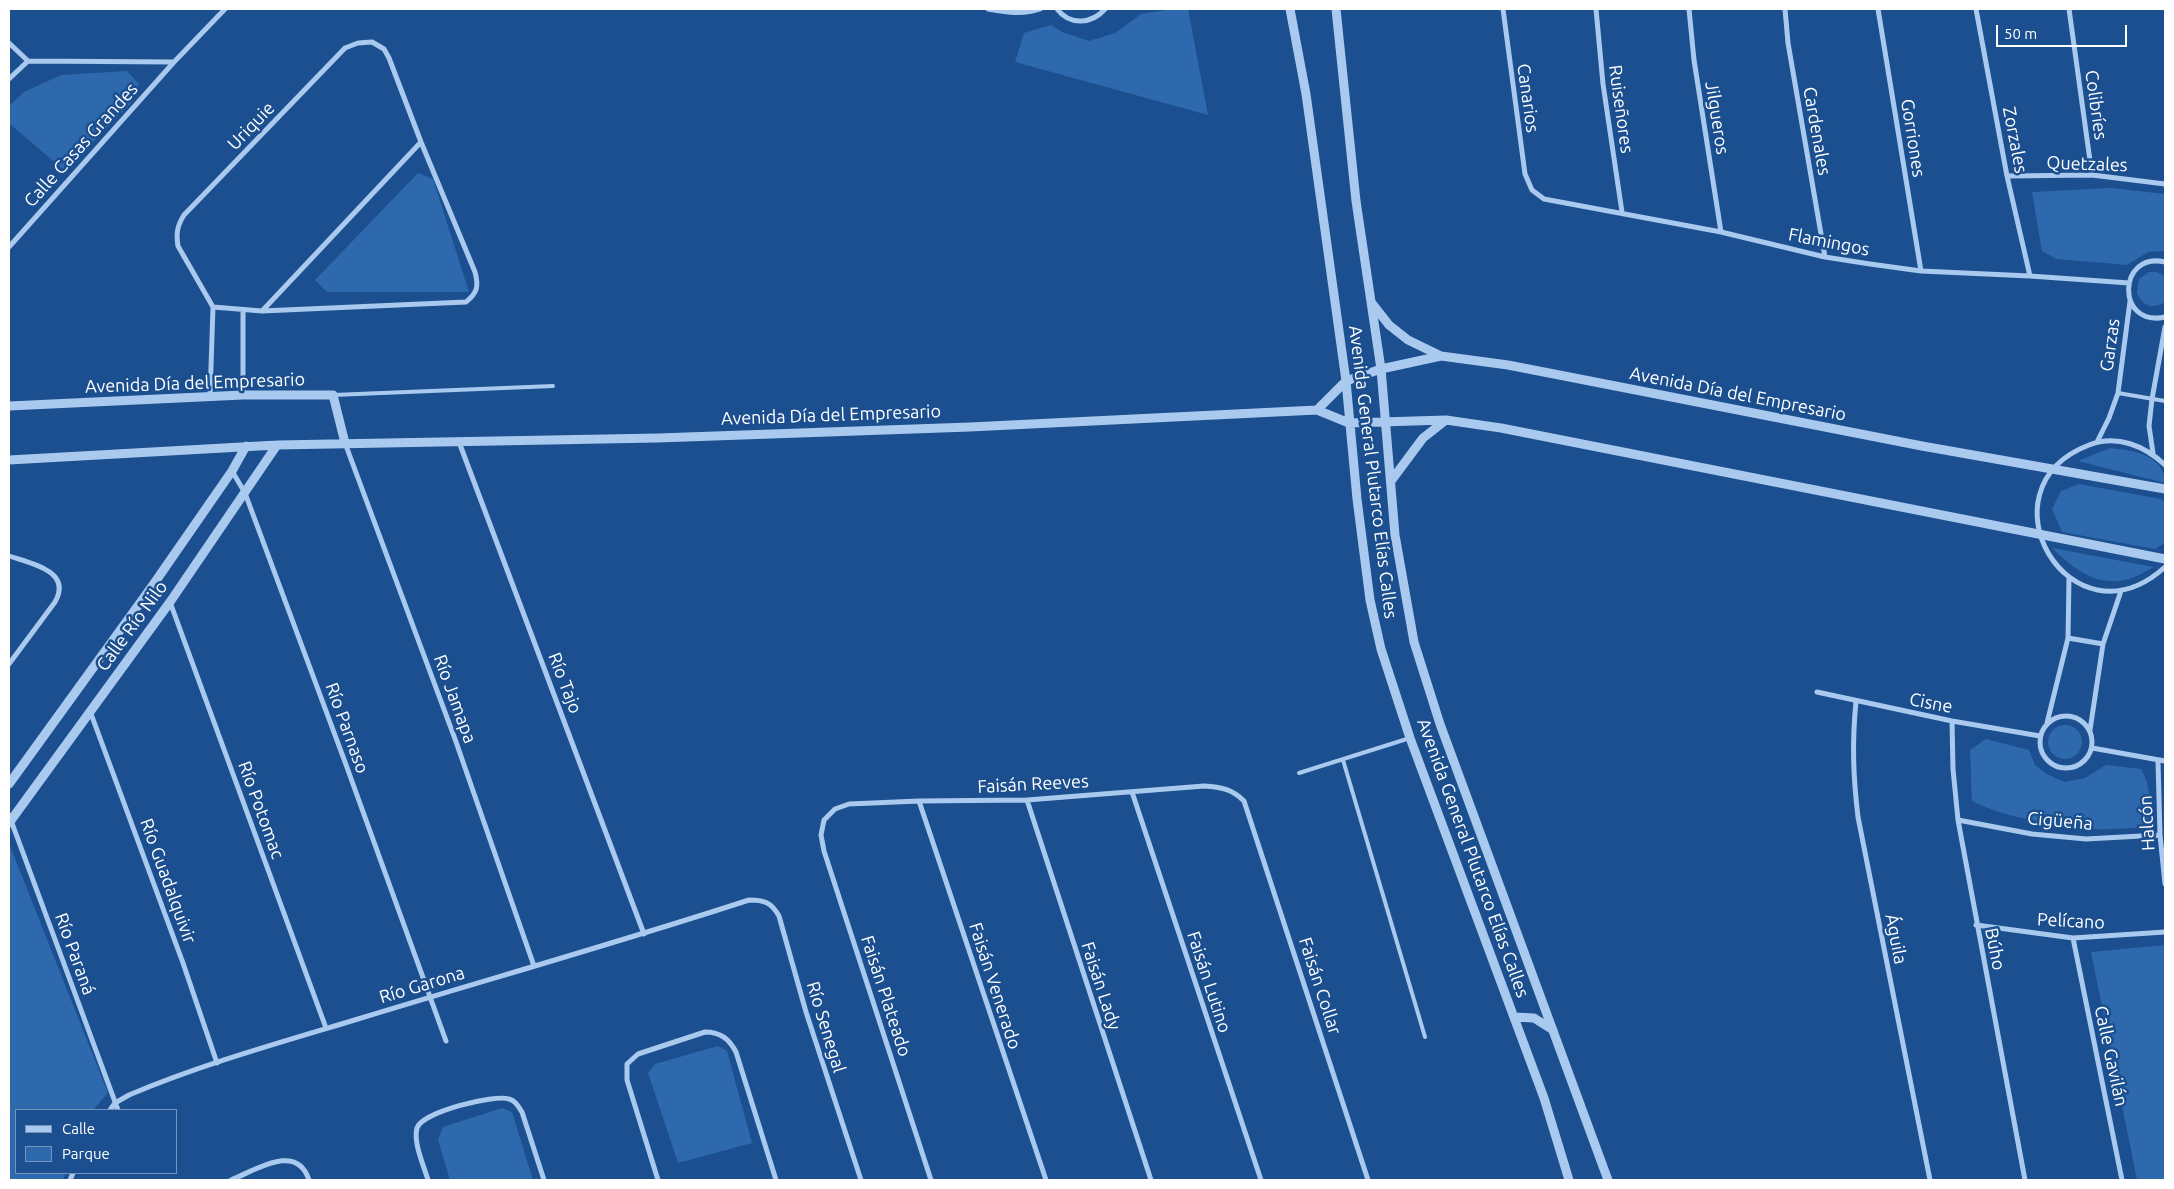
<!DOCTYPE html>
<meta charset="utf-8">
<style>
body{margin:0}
#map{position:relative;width:2174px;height:1189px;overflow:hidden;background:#1b4f8f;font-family:Ubuntu,sans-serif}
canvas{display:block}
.frame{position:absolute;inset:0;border:10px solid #fff;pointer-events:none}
.legend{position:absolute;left:15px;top:1109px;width:162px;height:65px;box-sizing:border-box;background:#1b4f8f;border:1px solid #7695bc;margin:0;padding:6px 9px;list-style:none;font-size:15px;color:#fff}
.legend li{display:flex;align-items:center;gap:10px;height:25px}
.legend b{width:25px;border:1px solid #7695bc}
.scale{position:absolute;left:1996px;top:25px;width:131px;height:22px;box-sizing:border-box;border:2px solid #fff;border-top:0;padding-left:6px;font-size:15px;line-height:18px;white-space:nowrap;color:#fff;-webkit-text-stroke:4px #1b4f8f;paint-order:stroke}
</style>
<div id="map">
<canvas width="2174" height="1189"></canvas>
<div class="frame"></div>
<ul class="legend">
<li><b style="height:6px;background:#a9c9ee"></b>Calle</li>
<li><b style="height:14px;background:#2e69ad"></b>Parque</li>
</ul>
<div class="scale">50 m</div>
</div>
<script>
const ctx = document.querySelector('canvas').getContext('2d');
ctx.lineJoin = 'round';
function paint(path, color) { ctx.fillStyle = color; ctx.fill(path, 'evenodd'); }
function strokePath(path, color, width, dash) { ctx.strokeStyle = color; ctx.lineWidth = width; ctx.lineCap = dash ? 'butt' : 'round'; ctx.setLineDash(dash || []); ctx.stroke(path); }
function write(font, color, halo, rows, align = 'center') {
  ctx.font = font + ' Ubuntu,sans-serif'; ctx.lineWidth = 5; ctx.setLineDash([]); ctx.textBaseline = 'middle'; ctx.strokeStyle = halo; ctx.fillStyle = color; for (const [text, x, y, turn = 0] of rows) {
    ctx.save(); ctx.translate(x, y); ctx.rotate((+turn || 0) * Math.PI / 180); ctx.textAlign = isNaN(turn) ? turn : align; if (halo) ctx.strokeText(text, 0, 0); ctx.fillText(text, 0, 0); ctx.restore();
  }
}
paint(new Path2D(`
 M1173,9H1188L1208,115L1015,62L1024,33L1051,25L1062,32L1089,41L1115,33L1141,14Z
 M127,71L139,84L133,101L65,171L9,123V106L24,92L61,75Z
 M418,173L433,179L469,292H327L315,280Z
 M2111,188L2165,194V251L2148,252L2127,265L2056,259L2042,251L2032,192Z
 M2149,272H2157L2165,276V302C2153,310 2142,306 2137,293L2139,279Z
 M2110,448C2132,450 2165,455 2165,483L2078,461Z
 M2079,484L2161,499L2165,503V543L2155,549L2062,532L2052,509L2061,491Z
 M2052,548L2154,567C2146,571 2137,577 2129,579C2097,588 2074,569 2052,548Z
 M2048 742a17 17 0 1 1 34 0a17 17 0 1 1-34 0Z
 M1986,739L2029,750L2035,765L2047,774L2064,782L2085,778L2106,765L2141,769C2150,783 2154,812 2145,827C2129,828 2111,830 2095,829C2059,826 2004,818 1972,801L1970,750Z
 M10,846L108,1093L93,1110H16V1173H66L63,1180H9Z
 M2165,945V1180H2137L2091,952Z
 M718,1046L727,1051L752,1143L678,1163L648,1073L655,1064Z
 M502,1108L512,1112L533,1180H450L438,1140L443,1127Z`), '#2e69ad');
strokePath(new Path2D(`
 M2118,393L2165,401
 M333,395L553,386
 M1343,760L1425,1037
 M1299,773L1410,738`), '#a9c9ee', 4);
strokePath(new Path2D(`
 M988,9C1006,12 1023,15 1040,9
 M1057,9C1070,26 1092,24 1105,9
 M1503,9L1525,174L1532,190L1544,199L1721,232L1825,257L1870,264L1921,271L2030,276L2129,283
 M1596,9L1603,84L1622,212
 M1689,9L1694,60L1721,232
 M1785,9L1788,43L1825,257
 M1878,9L1921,271
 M1976,9L2007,176L2030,276
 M2069,9L2092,175
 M372,42L384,49L389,58L421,142L475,272C479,287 477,293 466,302L262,311L213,307L178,246C176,234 177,226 184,215L345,48L358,43Z
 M9,43L28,61L174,62
 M9,79L28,61
 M2007,176L2092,175L2165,184
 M9,247L174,62L225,9
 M2165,262C2117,251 2116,328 2165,317
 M263,310L421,142
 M243,395V310
 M210,397L213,307
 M459,442L644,934
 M2097,442L2109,418L2118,393L2130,301
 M345,443L455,739L534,966
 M2153,453L2149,426L2152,399L2165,327
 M2165,465C2145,446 2117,434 2089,445C1975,489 2071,652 2165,567
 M232,471L245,493L345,762L446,1041
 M9,556C30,563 73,571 55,602L9,664
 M170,602L326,1028
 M2068,638L2103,644
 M1817,692L1952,721L2040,736
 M1856,701C1852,743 1853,775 1858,817L1930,1180
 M90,711L183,963L217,1063
 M2040 742a26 26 0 1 1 52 0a26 26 0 1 1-52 0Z
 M1952,721L1953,769L1958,820L2025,1180
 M2047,723L2068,638L2069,578
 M2090,730L2103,644L2121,591
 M2092,748L2165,761
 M2158,761L2160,835L2165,884
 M1132,792L1261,1180
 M1027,800L1151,1180
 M919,801L1046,1180
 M9,815L118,1110
 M1958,820L2032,834L2086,839L2160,835
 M1976,925L2073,938L2165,932
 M2073,938L2122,1180
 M110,1110L115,1103L129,1095C202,1064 282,1042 358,1019C489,979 620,942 749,900C764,900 771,902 779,916L806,1012L861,1180
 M70,1180L73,1173
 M231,1180C256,1170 297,1142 309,1180
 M428,1180C424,1166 413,1143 417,1128C422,1112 494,1094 509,1099C516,1101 518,1106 522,1112L544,1180
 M658,1180L627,1080V1064L638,1054L705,1032C721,1032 729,1039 736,1052L776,1180
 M931,1180L824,851L821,835L824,820L835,809L849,804L919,801L1027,800L1204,786C1221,787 1232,789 1244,801L1368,1180`), '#a9c9ee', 5);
strokePath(new Path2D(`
 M1290,9L1306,94L1346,381L1357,499L1370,600L1381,649L1410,738L1544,1098L1569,1180
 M1336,9L1356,201L1381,369L1395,535L1414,642L1440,724L1608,1180
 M1371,302L1389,325L1408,340L1441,356
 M9,406L243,395H333L345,443
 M1317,410L1346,381L1381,369L1441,356L1508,365L1922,446L2165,489
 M9,460L277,445L658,438L970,427L1317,410L1349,423L1446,420L1501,428L2165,559
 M1391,481L1423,438L1446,420
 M9,784L153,585L232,471L246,446
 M9,823L170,602L277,445
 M1515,1017L1534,1018L1553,1030`), '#a9c9ee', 9);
write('18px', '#fff', '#1b4f8f', [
 ["Canarios",1528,98,82],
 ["Colibríes",2096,105,82],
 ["Ruiseñores",1621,109,82],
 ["Jilgueros",1717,118,81],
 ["Uriquie",251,126,-46],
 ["Cardenales",1817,131,80],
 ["Gorriones",1913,138,81],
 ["Zorzales",2015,140,79],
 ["Calle Casas Grandes",81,145,-48],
 ["Quetzales",2087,164,2],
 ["Flamingos",1829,242,11],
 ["Garzas",2110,345,-82],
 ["Avenida Día del Empresario",195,383,-2],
 ["Avenida Día del Empresario",1738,394,11],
 ["Avenida Día del Empresario",831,415,-2],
 ["Avenida General Plutarco Elías Calles",1373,472,83],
 ["Calle Río Nilo",132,626,-54],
 ["Río Tajo",565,683,69],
 ["Río Jamapa",455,699,70],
 ["Cisne",1931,703,11],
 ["Río Parnaso",347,728,70],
 ["Faisán Reeves",1033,784,-3],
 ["Río Potomac",261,810,70],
 ["Cigüeña",2060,821,5],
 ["Halcón",2147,823,-93],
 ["Avenida General Plutarco Elías Calles",1473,858,70],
 ["Río Guadalquivir",168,881,70],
 ["Pelícano",2071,921,3],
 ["Águila",1896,939,79],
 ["Búho",1995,949,79],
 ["Río Paraná",75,954,70],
 ["Faisán Lutino",1209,982,72],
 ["Río Garona",422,985,-17],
 ["Faisán Venerado",995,986,72],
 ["Faisán Lady",1101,986,72],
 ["Faisán Collar",1320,986,72],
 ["Faisán Plateado",886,996,72],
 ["Río Senegal",826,1027,73],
 ["Calle Gavilán",2111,1056,78]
]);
</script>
